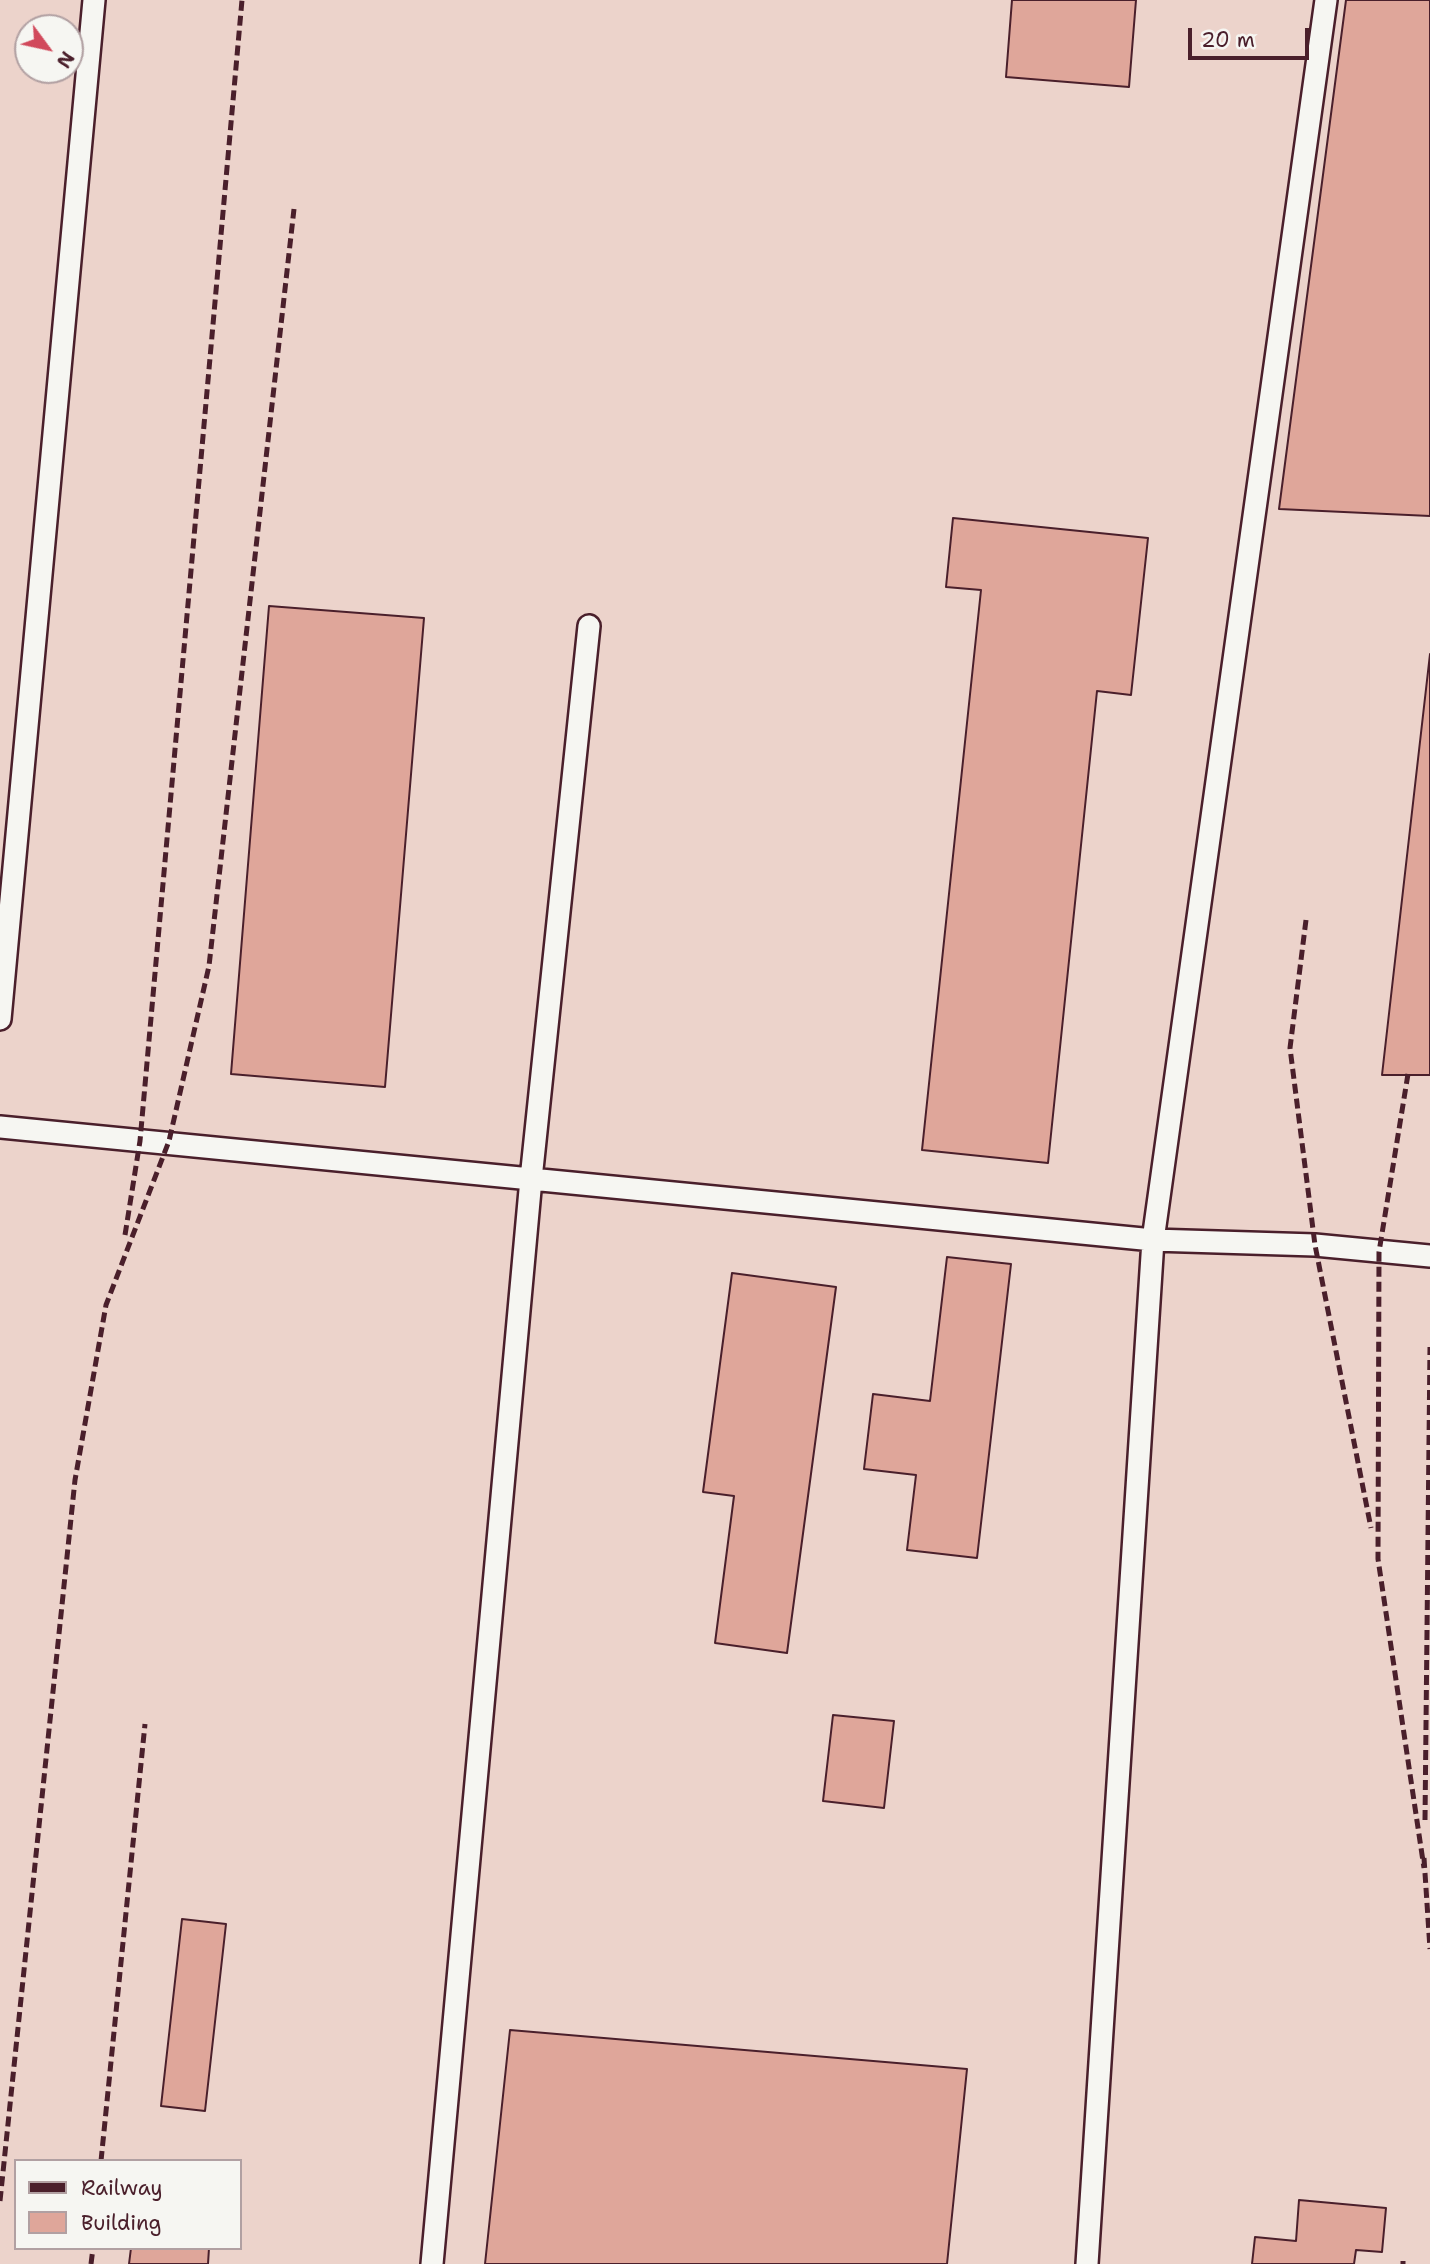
<!DOCTYPE html>
<style>
body{margin:0}
#map{position:relative;width:1430px;height:2264px;overflow:hidden;background:#f1e6e0;font-family:"Shantell Sans",sans-serif}
canvas{display:block}
.legend{position:absolute;left:14px;top:2159px;width:228px;height:91px;box-sizing:border-box;background:#f6f6f2;border:2px solid #b1a0a2;margin:0;padding:9px 12px;list-style:none;font-size:21px;color:#4a1f2b}
.legend li{display:flex;align-items:center;gap:14px;height:35px}
.legend b{width:35px;border:2px solid #b1a0a2}
.north{position:absolute;left:14px;top:14px;width:70px;height:70px;box-sizing:border-box;background:#f6f6f2;border:2px solid #b1a0a2;border-radius:50%;rotate:123deg;font-size:19px;font-weight:700;line-height:28px;text-align:center;color:#4a1f2b}
.north::after{content:'';display:block;margin:auto;width:24px;height:32px;background:#d1495b;clip-path:polygon(50% 0,100% 100%,50% 72%,0 100%)}
.scale{position:absolute;left:1188px;top:28px;width:121px;height:32px;box-sizing:border-box;border:4px solid #4a1f2b;border-top:0;padding-left:9px;font-size:21px;line-height:24px;white-space:nowrap;color:#4a1f2b;-webkit-text-stroke:5px #f6f6f2;paint-order:stroke}
</style>
<div id="map">
<canvas width="1430" height="2264"></canvas>
<ul class="legend">
<li><b style="height:9px;background:#4a1f2b"></b>Railway</li>
<li><b style="height:19px;background:#dfa69a"></b>Building</li>
</ul>
<div class="north">N</div>
<div class="scale">20 m</div>
</div>
<script>
const ctx = document.querySelector('canvas').getContext('2d');
ctx.lineJoin = 'round';
function paint(path, color) { ctx.fillStyle = color; ctx.fill(path, 'evenodd'); }
function strokePath(path, color, width, dash) { ctx.strokeStyle = color; ctx.lineWidth = width; ctx.lineCap = dash ? 'butt' : 'round'; ctx.setLineDash(dash || []); ctx.stroke(path); }
paint(new Path2D(`
 M0,0H1430V2264H0ZM28,28H70V70H28ZM16,2161H240V2248H16Z`), '#ecd3cb');
const building = new Path2D(`
 M1012,0H1136L1129,87L1006,77Z
 M1346,0H1430V516L1279,509Z
 M953,518L1148,538L1131,695L1097,691L1048,1163L922,1150L981,590L946,587Z
 M269,606L424,618L385,1087L231,1074Z
 M1430,654V1075H1382Z
 M947,1257L1011,1264L977,1558L907,1550L916,1475L864,1469L873,1394L930,1401Z
 M732,1273L836,1287L787,1653L715,1643L734,1496L703,1492Z
 M833,1715L894,1721L884,1808L823,1801Z
 M182,1919L226,1924L205,2111L161,2106Z
 M510,2030L967,2069L947,2264H485Z
 M1299,2200L1386,2208L1382,2252L1356,2250L1354,2264H1252L1255,2237L1296,2241Z
 M131,2248H209L208,2264H129Z`);
paint(building, '#dfa69a');
strokePath(building, '#4a1f2b', 2);
const lane = new Path2D(`
 M0,1019L94,0
 M0,1127L1153,1240L1315,1245L1430,1256
 M432,2264L531,1179L589,626
 M1087,2264L1153,1240L1326,0`);
strokePath(lane, '#4a1f2b', 26);
strokePath(lane, '#f6f6f2', 21);
strokePath(new Path2D(`
 M1306,920L1290,1048L1315,1245L1371,1528
 M1408,1074L1379,1252L1378,1559L1424,1868
 M125,1235L140,1141L242,0
 M1425,1820L1430,1347
 M1424,1858L1430,1949
 M101,2161L145,1724
 M0,2201L75,1480L106,1305L169,1141L209,966L294,209
 M91,2264L93,2248
 M1403,2264V2261`), '#4a1f2b', 5, [10, 5]);
</script>
